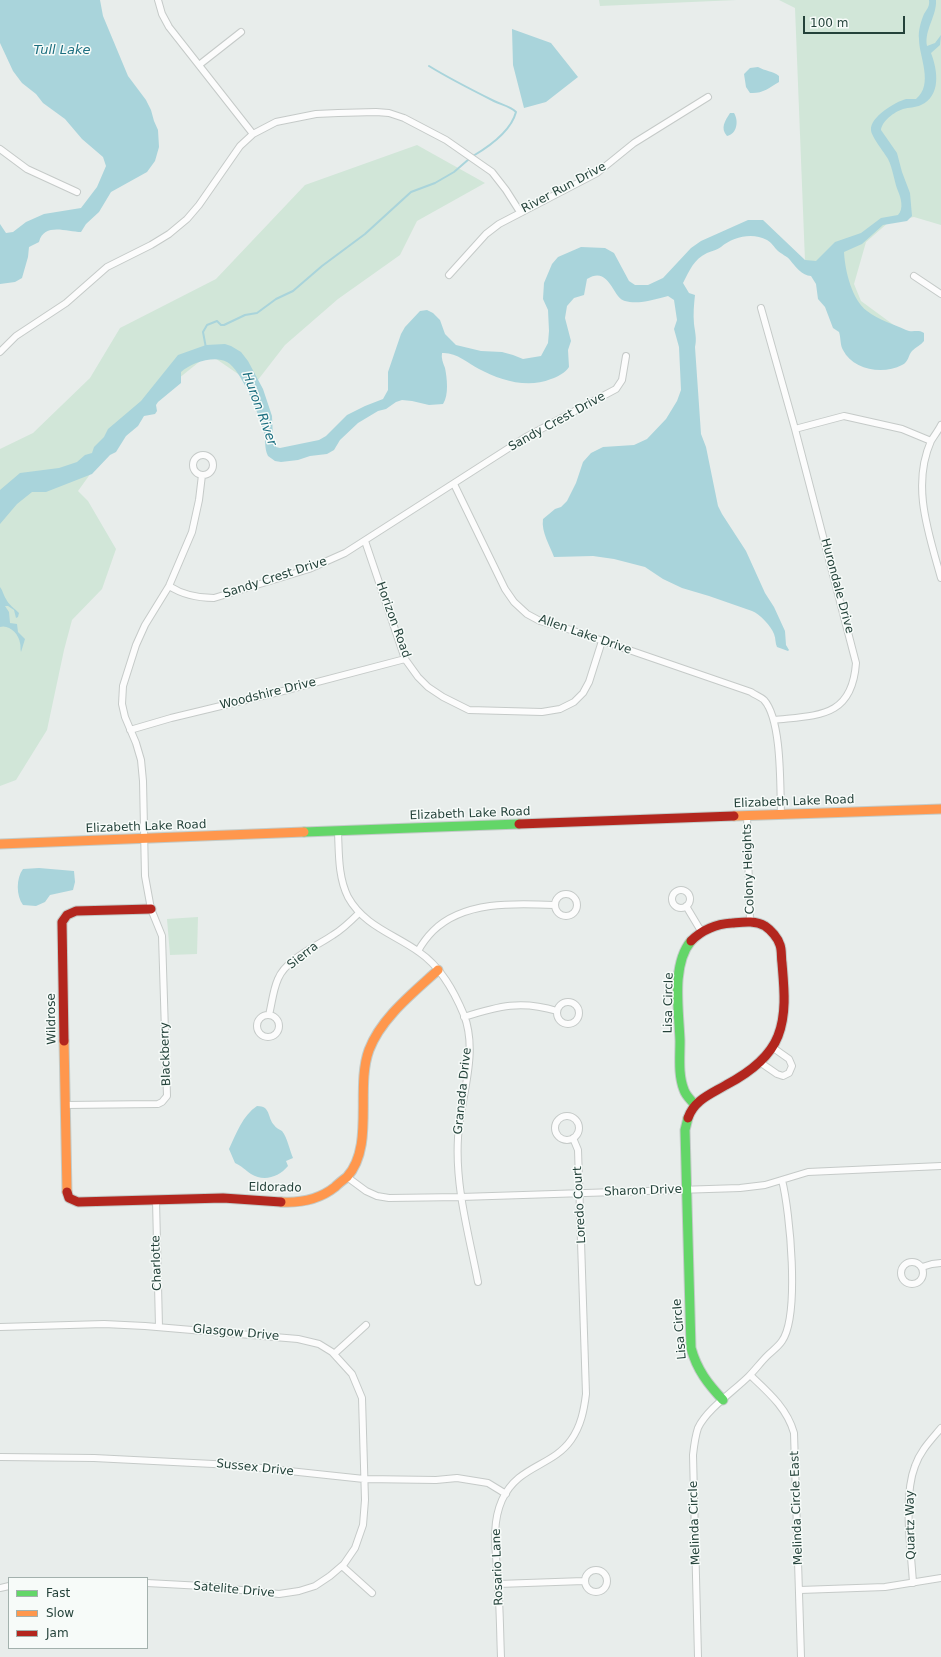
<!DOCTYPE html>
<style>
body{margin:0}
#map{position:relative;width:941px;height:1657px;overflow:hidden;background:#e8edeb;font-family:"DejaVu Sans",sans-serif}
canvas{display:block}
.legend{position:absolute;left:8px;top:1577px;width:140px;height:72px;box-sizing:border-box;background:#f7fbf9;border:1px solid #a3b1ad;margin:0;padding:5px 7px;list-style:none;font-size:12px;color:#24423a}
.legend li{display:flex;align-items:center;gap:8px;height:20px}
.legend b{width:20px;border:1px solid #a3b1ad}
.scale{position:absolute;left:803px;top:16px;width:102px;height:18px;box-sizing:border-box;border:2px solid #24423a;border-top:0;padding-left:5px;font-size:12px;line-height:14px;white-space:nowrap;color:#24423a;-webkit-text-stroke:3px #f7fbf9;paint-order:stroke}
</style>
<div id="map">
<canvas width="941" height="1657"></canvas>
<ul class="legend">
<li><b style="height:5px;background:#63d668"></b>Fast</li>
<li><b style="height:5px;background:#ff974d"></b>Slow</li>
<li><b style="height:5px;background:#b3261e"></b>Jam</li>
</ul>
<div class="scale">100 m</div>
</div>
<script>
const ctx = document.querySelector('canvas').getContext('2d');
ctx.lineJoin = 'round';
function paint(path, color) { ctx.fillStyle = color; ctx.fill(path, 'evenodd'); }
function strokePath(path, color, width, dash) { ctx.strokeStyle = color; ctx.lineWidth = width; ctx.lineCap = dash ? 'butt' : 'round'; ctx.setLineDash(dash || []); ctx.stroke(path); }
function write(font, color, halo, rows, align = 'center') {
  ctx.font = font + ' "DejaVu Sans",sans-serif'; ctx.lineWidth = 3; ctx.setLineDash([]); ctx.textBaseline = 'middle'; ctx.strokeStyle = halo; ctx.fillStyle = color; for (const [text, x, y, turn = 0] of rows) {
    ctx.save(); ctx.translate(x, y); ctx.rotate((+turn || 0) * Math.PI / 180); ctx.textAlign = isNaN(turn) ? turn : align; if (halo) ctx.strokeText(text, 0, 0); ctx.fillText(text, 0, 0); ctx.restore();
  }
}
paint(new Path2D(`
 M599,0H737L600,6Z
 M779,0H941V225L914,217L889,222L866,242L854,284L861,301L906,334L904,364L805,261L795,8Z
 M417,145L485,183L417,221L400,255L338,299L285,345L254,385L209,354L132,416L78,491L88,501L116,549L102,589L72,620L64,650L47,730L16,780L0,786V449L33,433L90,378L120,328L216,279L305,185Z
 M198,917L197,954L170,955L167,919Z`), '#d1e6d8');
paint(new Path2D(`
 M0,0H100L103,16L128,76L146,100L151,110L154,121L158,130L159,147L155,161L147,172L111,192L99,212L86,224L81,232C67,232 44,222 39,242L29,247L28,257L22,278L15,282L0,284V224L6,233L13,232L26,222L44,214L81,208L97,187L106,166L103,157L82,139L65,119L43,103L36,94L22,83L13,71L0,43Z
 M929,0H936C937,16 924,30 927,46L935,43L941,35L940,45L931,53C938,71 941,96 921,105C915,108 909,107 903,109C894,112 882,121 881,130L897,153L902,172L910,193L912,216L907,221L883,225L862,244L844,252C845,271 852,300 867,311C879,320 893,324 906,330C912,333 918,329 924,333V341C921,345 916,347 912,351C908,355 909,362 902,365C883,375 853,370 843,350C840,345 841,338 839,332L833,328L825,307L818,299L816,284L811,276C802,276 795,266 790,260C787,256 781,254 778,251C774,247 771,242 767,240C752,232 733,237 721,247C717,250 711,251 707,253C693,260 690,270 683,283L689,293L695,295C694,304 693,314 694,324C695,332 697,339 695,347L701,434L706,447L718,506L722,514L746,551L765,593L774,607L785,631L786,645L789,650L788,651L777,647C775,643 776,639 774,634C771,626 760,614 752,611L709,596L682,588L663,579L645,567L614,559L593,556L554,557C550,546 541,532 543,519L555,509L561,507L567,501L576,483L583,462L591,453L603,447L634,445L647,439L666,419L677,401L681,390L679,347L674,329L677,320L674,300L668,296C656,299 638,305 625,301C612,298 610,265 587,279L584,295L574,298L567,306L565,318L571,341L568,350L569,367C565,373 557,377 551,379C527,389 500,380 479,369C468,363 456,352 442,353C441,358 443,363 445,368C447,378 449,395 443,404L429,405L412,401L402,400L396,402L386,409L378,411L358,423L340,440L334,450L327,454L310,456L298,460L281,462L275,461L268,456C264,448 266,440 264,432C260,417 241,369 227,362C214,355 191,363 181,372V383L158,402L156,405L157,411L155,414L144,416L138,426L126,436L116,452L110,455L92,474L46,492H32L17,504L0,524V490L20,473L59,468L77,462L85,455L92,453L94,447L104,437L108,429L141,401L178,355L206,345L225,344L231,346L241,352L248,361L263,389L272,416L273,439L276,447L280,448L319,440L326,436L347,415L365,406L383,399L388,390V372L401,334L405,327L420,311L427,310L433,313L440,320L445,334L456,345L481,351L502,352L513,355L523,359L541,356L548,343L549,331L548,310L543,299L544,283L552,264L558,257L581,247L605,248L614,253L629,281L635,285H648L663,278L691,248L701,241L748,220H763L805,260L816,261L835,242L861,233L881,218L898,215C904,209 901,198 898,191C894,181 893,169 888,159C884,152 871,136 871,130C870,117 895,102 906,99C909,99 912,99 916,99C934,84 919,57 919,39C918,31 921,21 924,14C927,9 930,6 929,0Z
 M512,29L551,43L578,77L546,102L524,108L513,65Z
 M758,67C765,71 773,71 779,76V82C769,88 762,94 750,93L746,87L744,74L750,68Z
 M730,113H734C739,121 737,134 727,136C720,128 725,121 730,113Z
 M0,587C3,591 3,594 6,599C8,604 15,609 19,613L18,617L16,618L14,610L8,606H5L9,612L10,623L17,624L18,632L25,639L21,652C20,649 21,646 20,643C19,634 9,624 0,627Z
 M39,868L74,871L75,882L73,890L50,895L45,902L36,906L23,905C16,896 16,878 23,869Z
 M257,1106C271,1106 267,1117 274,1125C276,1128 279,1129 282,1131C288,1139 289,1149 293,1158L286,1161L288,1166C279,1177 264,1182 251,1174C245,1170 242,1166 235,1163L229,1149C236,1134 243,1115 257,1106Z`), '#a9d4db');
strokePath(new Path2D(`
 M429,66C450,79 472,90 494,101C502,105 510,106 516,112C511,131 490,146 473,156
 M206,348L203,332L207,325L217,321L221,325H224L245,315L257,313L276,299L293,291L322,266L365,234L411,192L435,183L454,172L469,159`), '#a9d4db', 2);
const street = new Path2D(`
 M158,0L162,14L169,27L253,134
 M199,65L241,32
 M0,149L27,169L77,192
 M449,275L486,234L499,224L597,173L634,143L708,97
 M914,276L941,294
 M761,308L795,429L856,663C852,718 818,715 774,720
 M0,352L16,336L66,303L107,267L151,245L169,234L187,219L199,205L240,146L253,134L276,122L316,114L338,113L376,112L389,113L404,118L446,140L492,172L506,190L520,212
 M941,425C938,431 934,436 931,441C911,486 929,534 941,578
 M795,429L844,416L902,429L931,441
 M193 465a10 10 0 1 1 20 0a10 10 0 1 1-20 0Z
 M454,484L505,589L514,602L527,614L540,621L571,630L751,692C755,695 761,697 764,700C782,720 780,786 781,814
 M365,541L405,659L418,677L428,687L443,697L469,710L542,712L560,709L574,702L583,693L589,682L602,641
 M169,586C183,595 197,598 214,598L309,569L345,553L526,437L616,389L622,380L626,356
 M130,730L171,718L283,691L405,659
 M747,815L750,922
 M338,832C339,853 338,877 348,897C364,926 394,934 419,952C441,967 454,991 464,1015C479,1054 460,1099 458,1138C455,1187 469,1235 478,1282
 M672 899a9 9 0 1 1 18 0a9 9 0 1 1-18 0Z
 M555 905a11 11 0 1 1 22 0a11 11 0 1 1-22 0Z
 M686,906L701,931
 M418,951C422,944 427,937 433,931C463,901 515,903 554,905
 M557 1013a11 11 0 1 1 22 0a11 11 0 1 1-22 0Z
 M269,1015C272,1003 273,990 278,979C286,959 317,946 333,935C343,929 351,921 359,913
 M257 1026a11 11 0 1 1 22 0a11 11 0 1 1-22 0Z
 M464,1017C499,1006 521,1000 557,1011
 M761,1063L777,1074L783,1076L789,1073L792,1066L789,1059L772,1047
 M65,1105L158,1104L162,1102L167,1096L162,936L151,909L145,876L143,781L141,760L136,743L125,717L122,704L123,686L136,645L145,625L169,586L192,532L199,500L202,475
 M555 1128a12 12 0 1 1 24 0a12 12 0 1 1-24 0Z
 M347,1177L366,1191L377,1196L389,1198L461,1197L740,1188L765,1185L808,1172L941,1166
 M156,1200L159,1327
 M901 1273a11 11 0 1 1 22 0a11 11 0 1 1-22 0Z
 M922,1267L932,1264L941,1263
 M0,1327L104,1324L145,1326L298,1339L319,1344L332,1352L352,1374L362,1398L365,1500L363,1525L355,1548L344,1564L330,1576L315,1586L299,1591L279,1594L203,1586L147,1583
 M334,1354L366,1325
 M750,1375C768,1392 787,1408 794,1433L801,1657
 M0,1457L94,1458L233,1465L364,1479L436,1480L457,1478L488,1483L506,1494
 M342,1566L372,1593
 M585 1581a11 11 0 1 1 22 0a11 11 0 1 1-22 0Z
 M913,1583C911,1549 903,1497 915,1466C920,1451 931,1440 941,1428
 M498,1584L584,1581
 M0,1588L9,1586
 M800,1590L885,1587L941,1578
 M501,1657C500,1633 500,1608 498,1584C497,1556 490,1527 502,1500C518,1465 552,1467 571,1440C581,1426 584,1410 586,1394L578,1150L573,1138
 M698,1657L693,1455C694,1446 695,1437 698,1428C707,1409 734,1391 749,1376C755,1370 761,1362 767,1356C772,1351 778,1347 782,1341C800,1315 790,1212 782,1180`);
const fast = new Path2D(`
 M304,832L519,824
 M691,941C671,965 679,1011 680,1041C680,1057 678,1075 684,1090C686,1096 691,1100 695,1105
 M688,1118L685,1130L691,1348C697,1370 708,1384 723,1400`);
const slow = new Path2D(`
 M734,816L941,809
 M0,844L304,832
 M64,1041L67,1192
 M281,1202C300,1203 320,1199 335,1187C339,1183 343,1180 347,1177C375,1146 355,1088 369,1050C381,1018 413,993 438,970`);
const jam = new Path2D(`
 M519,824L734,816
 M64,1041L62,922L67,915L76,911L151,909
 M688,1118C694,1100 711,1094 726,1085C747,1074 769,1059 778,1036C787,1013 784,987 782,963C781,957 782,950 780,945C778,938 771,930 765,926C755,920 743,922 732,923C716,924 703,929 691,941
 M67,1192L69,1198L78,1202L223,1198L281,1202`);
strokePath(street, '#c5cac8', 8);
strokePath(fast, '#c3cbc8', 11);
strokePath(slow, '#c3cbc8', 11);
strokePath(jam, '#c3cbc8', 11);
strokePath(street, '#fcfcfc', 6);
strokePath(fast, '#63d668', 9);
strokePath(slow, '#ff974d', 9);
strokePath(jam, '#b3261e', 9);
write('12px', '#24423a', '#f7fbf9', [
 ["River Run Drive",564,188,-28],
 ["Sandy Crest Drive",557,422,-29],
 ["Sandy Crest Drive",275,578,-18],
 ["Hurondale Drive",837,586,75],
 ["Horizon Road",393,620,70],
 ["Allen Lake Drive",585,635,19],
 ["Woodshire Drive",268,694,-14],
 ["Elizabeth Lake Road",794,802,-2],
 ["Elizabeth Lake Road",470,814,-2],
 ["Elizabeth Lake Road",146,827,-2],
 ["Colony Heights",749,869,-92],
 ["Sierra",303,956,-38],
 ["Lisa Circle",669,1003,-89],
 ["Wildrose",52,1019,-91],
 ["Blackberry",166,1054,-92],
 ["Granada Drive",463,1091,-84],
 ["Eldorado",275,1188,1],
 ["Sharon Drive",643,1191,-2],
 ["Loredo Court",580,1205,-93],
 ["Charlotte",157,1263,-92],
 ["Lisa Circle",680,1329,-95],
 ["Glasgow Drive",236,1333,5],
 ["Sussex Drive",255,1468,6],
 ["Melinda Circle East",797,1508,-92],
 ["Melinda Circle",695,1523,-92],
 ["Quartz Way",911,1525,-91],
 ["Rosario Lane",498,1567,-92],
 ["Satelite Drive",234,1590,5]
]);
write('italic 13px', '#1c6f80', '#f7fbf9', [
 ["Tull Lake",62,51],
 ["Huron River",259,409,70]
]);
</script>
